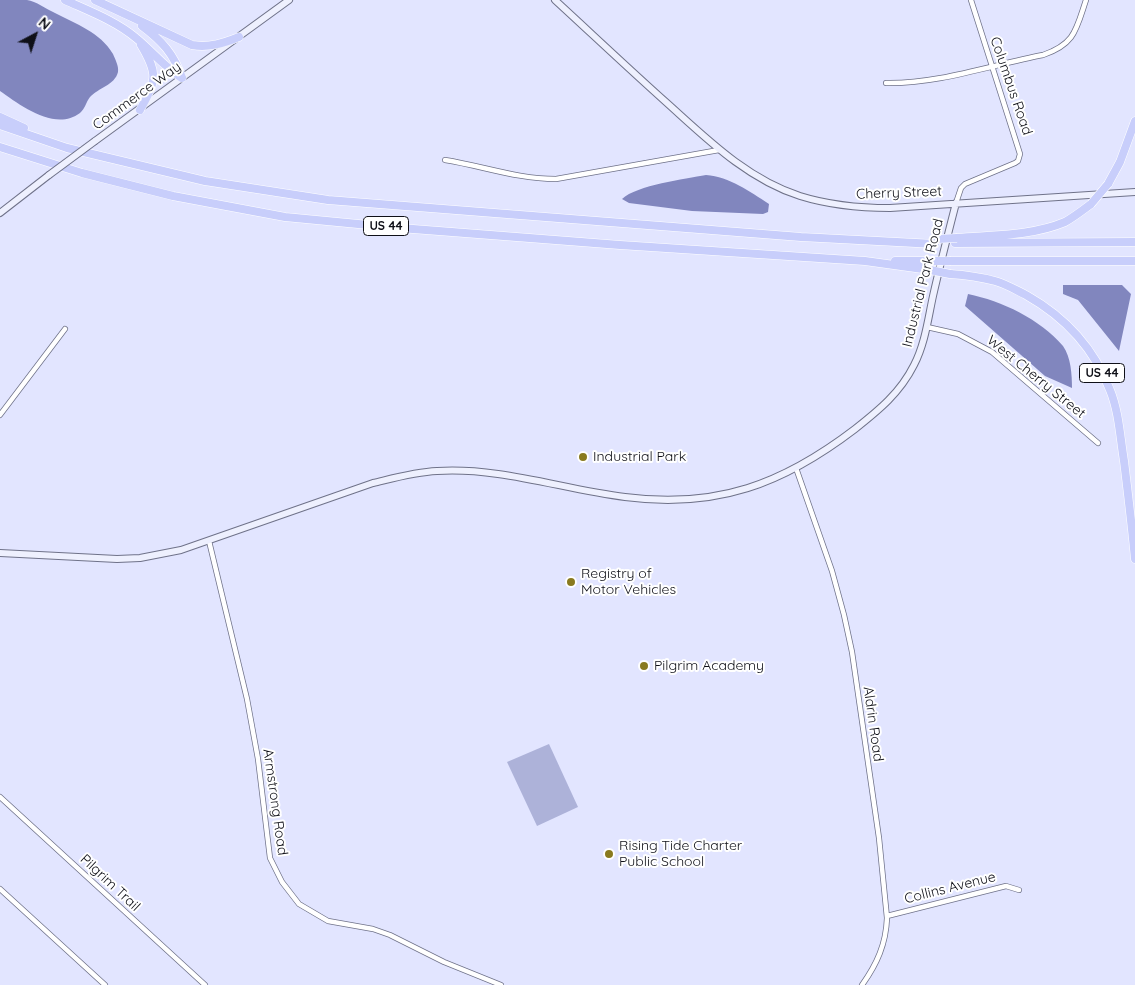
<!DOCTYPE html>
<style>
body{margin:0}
#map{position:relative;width:1135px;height:985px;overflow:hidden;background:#e2e5ff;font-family:Quicksand,sans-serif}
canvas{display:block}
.north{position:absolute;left:10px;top:10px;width:50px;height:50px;-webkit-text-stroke:4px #fff;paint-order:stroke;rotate:40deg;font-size:14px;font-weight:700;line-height:20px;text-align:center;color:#0f1018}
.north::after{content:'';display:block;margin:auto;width:18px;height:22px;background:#0f1018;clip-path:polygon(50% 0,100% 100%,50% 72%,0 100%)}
</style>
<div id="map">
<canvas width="1135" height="985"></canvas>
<div class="north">N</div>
</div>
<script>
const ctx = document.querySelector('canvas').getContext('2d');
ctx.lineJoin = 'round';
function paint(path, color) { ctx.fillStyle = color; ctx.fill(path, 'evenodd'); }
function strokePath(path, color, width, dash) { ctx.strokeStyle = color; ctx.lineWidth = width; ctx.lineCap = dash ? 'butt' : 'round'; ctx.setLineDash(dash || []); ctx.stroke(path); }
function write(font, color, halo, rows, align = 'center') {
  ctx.font = font + ' Quicksand,sans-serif'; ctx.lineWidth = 4; ctx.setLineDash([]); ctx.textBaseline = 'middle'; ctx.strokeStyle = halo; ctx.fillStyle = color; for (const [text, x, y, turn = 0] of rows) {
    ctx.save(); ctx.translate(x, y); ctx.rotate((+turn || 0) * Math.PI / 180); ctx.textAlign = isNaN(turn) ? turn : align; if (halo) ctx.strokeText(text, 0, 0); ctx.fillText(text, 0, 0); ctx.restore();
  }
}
paint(new Path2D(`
 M549,744L578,807L537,826L507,762Z`), '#adb2d9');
paint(new Path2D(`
 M0,0C9,0 18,0 27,0C36,1 46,9 55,13C76,24 100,32 113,54C115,59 119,66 118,72C115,85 98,88 90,97C86,102 85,109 80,113C55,132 20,105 0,91Z
 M706,175C730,177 749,191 769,204L768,212L763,214L692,211L629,203L622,199C637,185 685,179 706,175Z
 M1063,285H1122L1131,294L1119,351L1078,300L1063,294Z
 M968,294C1002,301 1040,319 1063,346C1071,357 1072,375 1072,388L1045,376L965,306Z`), '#8186be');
const street = new Path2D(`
 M886,83C939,84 991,65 1043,55C1075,44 1076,30 1086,0
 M445,160C483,166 517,179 556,179L719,150
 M956,203L961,188L965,184L1015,163L1018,161L1020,154L971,0
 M927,327L958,334L992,352L1098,443
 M0,415L65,329
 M796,468L832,571L844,615L852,652L879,838L887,918C886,944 877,964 862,985
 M209,541L247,699L258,759L270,858L282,882L299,904L328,921L373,929L390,935L444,962L501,985
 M0,797L205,985
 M0,889L105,985
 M887,916L1006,886L1019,890`);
const secondary = new Path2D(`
 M555,0C592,34 629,69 667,103C707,139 747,179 800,196C829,205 859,208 890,208L1135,192
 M95,141L289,0
 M0,213L49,175
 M0,553L117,559L140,558L181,550L373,483C394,478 415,472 437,471C500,467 562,489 625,497C717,509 783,484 855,429C879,410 900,393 914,365C925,344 928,319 933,296C940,265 948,234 956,203`);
const highway = new Path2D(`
 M65,0C89,11 116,21 136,38C152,51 164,67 182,78
 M95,0L192,45C209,48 224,43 239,37
 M142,26C162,41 174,54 182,78
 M140,110C156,80 159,75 141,45
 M0,117L24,128
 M0,125L67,148L205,181L328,200L801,237L935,244
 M0,147L82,173L173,196L285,217L400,228L620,245L865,261L930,270
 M1108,184L1120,162L1135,121
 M957,238C992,235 1032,236 1065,222C1074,217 1083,210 1091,204
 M955,243L1135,242
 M895,261H931
 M951,261H1135
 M950,274C965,275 980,277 995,281C1006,284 1016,290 1026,295C1065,317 1094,348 1110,390C1119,412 1120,437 1124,461C1128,494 1132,526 1135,559`);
strokePath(street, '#6f7289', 6);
strokePath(secondary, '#6f7289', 8);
strokePath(highway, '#fff', 9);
strokePath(street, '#fff', 4.5);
strokePath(secondary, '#eef0fe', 6);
strokePath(highway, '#c8cefb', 8);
const secondaryBridge = new Path2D(`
 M49,175L95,141`);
const highwayBridge = new Path2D(`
 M1091,204L1108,184
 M937,239L957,238
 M931,261H951
 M930,270L950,274`);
strokePath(secondaryBridge, '#6f7289', 8, []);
strokePath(highwayBridge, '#fff', 9, []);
strokePath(secondaryBridge, '#eef0fe', 6);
strokePath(highwayBridge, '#c8cefb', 8);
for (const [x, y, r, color] of [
 [583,457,5,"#897a1f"],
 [571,582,5,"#897a1f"],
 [644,666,5,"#897a1f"],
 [609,854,5,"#897a1f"]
]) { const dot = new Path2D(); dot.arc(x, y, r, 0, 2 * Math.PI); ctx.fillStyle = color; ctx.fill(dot); strokePath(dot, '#fff', 2); }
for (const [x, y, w] of [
 [386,226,45],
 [1102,373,45]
]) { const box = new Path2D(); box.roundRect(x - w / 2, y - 9.5, w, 19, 4); ctx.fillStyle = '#fff'; ctx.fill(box); strokePath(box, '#0f1018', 1); }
write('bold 12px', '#0f1018', null, [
 ["US 44",386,226],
 ["US 44",1102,373]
]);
write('14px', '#0f1018', '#fff', [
 ["Columbus Road",1011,86,71],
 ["Commerce Way",137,96,-36],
 ["Cherry Street",899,193,-2],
 ["Industrial Park Road",923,283,-76],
 ["West Cherry Street",1036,377,39],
 ["Aldrin Road",873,724,82],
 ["Armstrong Road",275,802,82],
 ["Pilgrim Trail",110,883,43],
 ["Collins Avenue",950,888,-14]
]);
write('14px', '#0f1018', '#fff', [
 ["Industrial Park",593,457],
 ["Registry of",581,574],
 ["Motor Vehicles",581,590],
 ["Pilgrim Academy",654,666],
 ["Rising Tide Charter",619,846],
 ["Public School",619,862]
], 'left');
</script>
